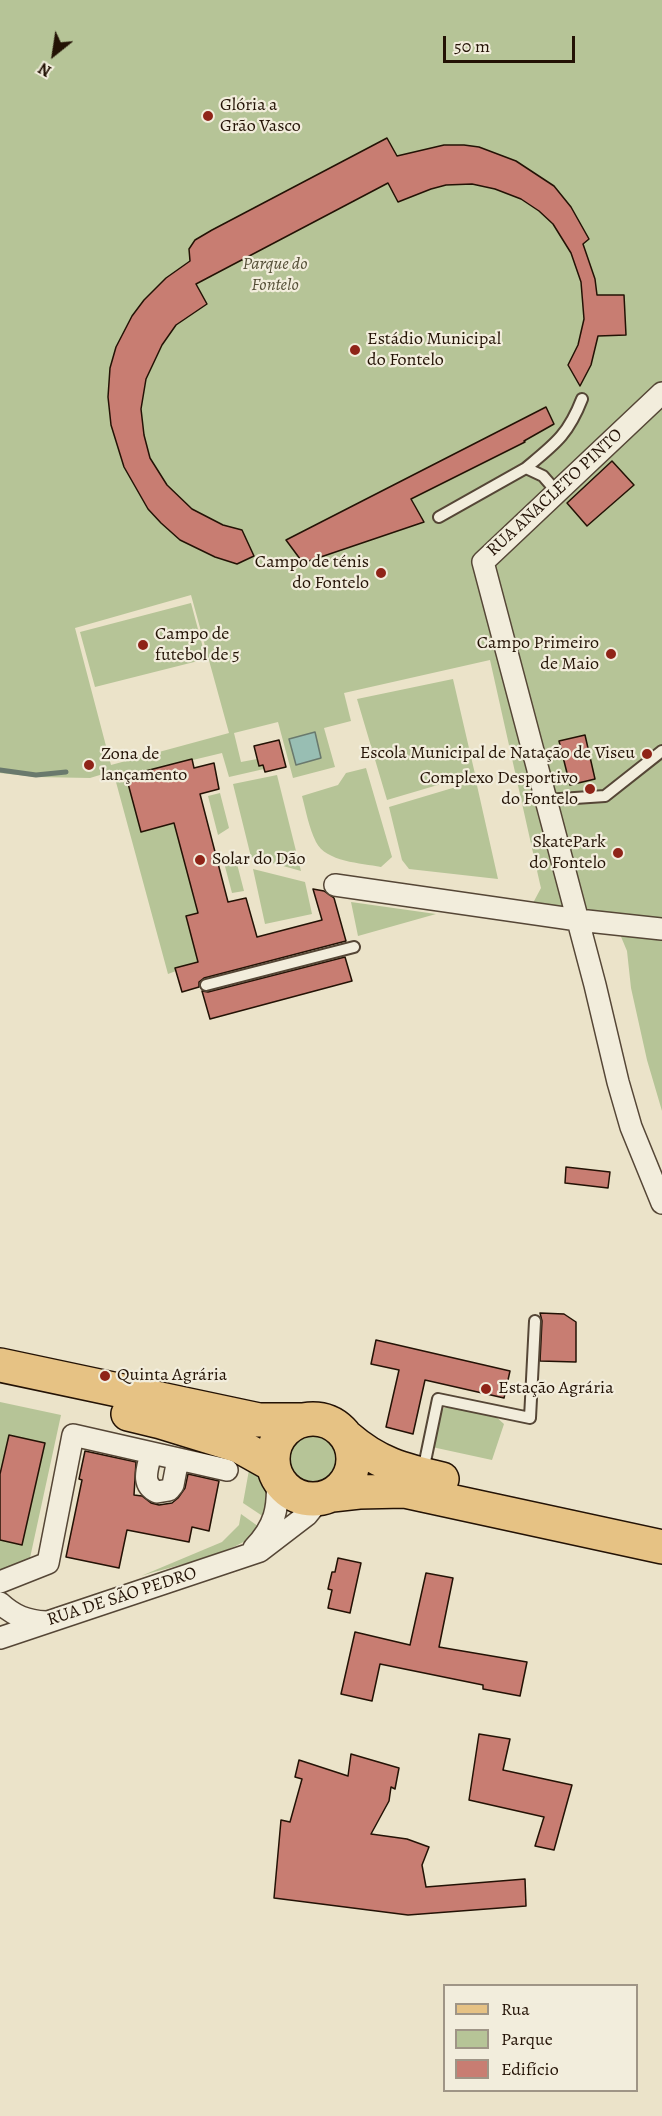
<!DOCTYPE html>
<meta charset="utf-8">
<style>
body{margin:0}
#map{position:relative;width:662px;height:2116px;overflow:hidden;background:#ebe3c9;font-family:Alegreya,serif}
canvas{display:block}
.legend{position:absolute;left:443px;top:1984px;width:195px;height:108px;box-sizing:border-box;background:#f2eddc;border:2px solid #9f9586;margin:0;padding:8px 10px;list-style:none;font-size:18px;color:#231205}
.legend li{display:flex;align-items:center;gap:12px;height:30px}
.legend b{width:30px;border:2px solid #9f9586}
.north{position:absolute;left:24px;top:24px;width:60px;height:60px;-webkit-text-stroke:4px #f2eddc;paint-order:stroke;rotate:210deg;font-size:16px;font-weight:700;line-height:24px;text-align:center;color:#231205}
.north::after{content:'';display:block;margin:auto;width:21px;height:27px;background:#231205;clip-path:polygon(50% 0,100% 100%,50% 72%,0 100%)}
.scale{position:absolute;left:443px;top:36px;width:132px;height:27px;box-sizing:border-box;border:3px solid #231205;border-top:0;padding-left:8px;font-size:18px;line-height:21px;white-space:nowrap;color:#231205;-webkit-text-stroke:4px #f2eddc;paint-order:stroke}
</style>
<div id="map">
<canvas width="662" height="2116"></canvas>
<ul class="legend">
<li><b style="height:8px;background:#e6c284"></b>Rua</li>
<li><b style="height:16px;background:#b6c497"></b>Parque</li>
<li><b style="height:16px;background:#c87d72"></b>Edifício</li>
</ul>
<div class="north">N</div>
<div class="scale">50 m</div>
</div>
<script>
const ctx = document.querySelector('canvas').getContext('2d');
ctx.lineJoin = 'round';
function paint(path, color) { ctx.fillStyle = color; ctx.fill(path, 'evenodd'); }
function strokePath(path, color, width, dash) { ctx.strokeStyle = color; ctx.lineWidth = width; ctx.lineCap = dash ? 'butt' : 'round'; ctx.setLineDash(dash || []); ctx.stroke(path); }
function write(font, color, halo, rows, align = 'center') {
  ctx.font = font + ' Alegreya,serif'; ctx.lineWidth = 4.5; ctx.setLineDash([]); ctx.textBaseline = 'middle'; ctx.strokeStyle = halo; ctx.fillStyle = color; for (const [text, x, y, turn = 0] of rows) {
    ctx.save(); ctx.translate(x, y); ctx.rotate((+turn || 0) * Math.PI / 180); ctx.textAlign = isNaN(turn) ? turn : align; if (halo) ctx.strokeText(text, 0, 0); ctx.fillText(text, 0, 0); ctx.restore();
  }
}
paint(new Path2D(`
 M0,0H662V1111L647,1060L631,988L627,951L612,915L588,909L533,903L541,888L540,884L490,660L344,693L351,721L324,728L335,767L293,778L278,722L234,733L241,762L257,759L259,766L263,765L264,769L229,777L222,753L126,776L141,831L174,823L198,913L201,970L194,963L176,968V971L168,974L113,771L90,778L36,777L0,773ZM191,595L229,733L111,765L75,628Z
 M191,603L206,659L95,687L80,632Z
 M453,679L475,774L387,800L357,699Z
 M366,768L392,857L381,867C361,863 326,862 316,842C309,828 306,811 302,796L338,785L346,773Z
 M277,775L301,871L251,857L233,784Z
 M476,781L498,879L409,869L402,860L389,807Z
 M220,793L229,828L218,835L208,796Z
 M222,855L236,860L244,891L232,893Z
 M253,869L305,882L312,914L265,924Z
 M351,902L436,914L358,936Z
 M0,1402L61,1415L30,1558L0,1570Z
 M452,1405L494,1415L504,1424L492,1460L432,1447L440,1413L442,1409Z
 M287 1459a25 25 0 1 1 50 0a25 25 0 1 1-50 0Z
 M249,1470C271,1485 268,1494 267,1519L243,1503Z
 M241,1514L262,1529C233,1555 179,1564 141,1576L222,1542L239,1525Z`), '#b6c497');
const water = new Path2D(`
 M315,732L321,758L296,765L289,739Z`);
paint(water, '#98beb3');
strokePath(water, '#69796d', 1.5);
strokePath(new Path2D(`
 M0,770L36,775L66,772`), '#69796d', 5);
const building = new Path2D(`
 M387,138L397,156L444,145H464L479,147L516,161L554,186L571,207L589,239L583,244L595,279L597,295H624L626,335L598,336L591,365L580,386L568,365L578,345L584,319L581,282L571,253L553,224L539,211L521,199L495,189L472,184L446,185L431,189L398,202L388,183L196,284L207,304L176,325L162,345L146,379L141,409L144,435L150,458L167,485L192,509L223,525L242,530L254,556L237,564L215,557L180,540L161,523L148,509L124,467L111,425L108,397L110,368L116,347L132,316L144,300L166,278L190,261L189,249L195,240L212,230Z
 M546,407L554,424L524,441L525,442L411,499L424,522L303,563L286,540Z
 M612,461L634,485L587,526L567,503Z
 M585,735L595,779L570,785L559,741Z
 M279,740L286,767L265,772L263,765L259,766L254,746Z
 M192,759L194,768L214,763L219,789L200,794L228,902L246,898L257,937L322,920L313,889L324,891L334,898L346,941L204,978L199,982V987L182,992L175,968L198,962L186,916L198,913L174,823L141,832L126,776Z
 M345,957L352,981L210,1019L202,991L208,992Z
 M566,1167L610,1172L608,1188L565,1183Z
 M540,1313L564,1314L576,1322V1362L540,1361L542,1321Z
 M376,1340L510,1371L504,1398L425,1380L413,1434L386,1427L399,1370L371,1364Z
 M9,1435L45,1443L22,1545L0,1540V1474Z
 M85,1451L136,1462L134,1495L142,1496L151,1503L159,1505L172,1503L178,1498L185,1488L188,1474L219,1481L209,1531L192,1527L189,1542L127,1530L119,1568L66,1557L82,1480L79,1479Z
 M338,1558L361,1563L350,1613L328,1608L332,1590L328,1589L332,1572H335Z
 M426,1573L453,1578L439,1647L527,1662L520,1696L483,1689V1685L380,1664L372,1701L341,1694L355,1632L410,1645Z
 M479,1734L510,1739L503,1770L572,1785L554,1850L535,1846L544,1817L469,1800Z
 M351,1754L399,1768L395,1789L391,1787L389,1801L371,1834L407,1839L429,1847L422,1865L426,1887L525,1879L526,1906L408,1915L274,1898L281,1820L290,1822L302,1779L295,1777L299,1760L348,1776Z`);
paint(building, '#c87d72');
strokePath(building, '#231205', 1.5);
const service = new Path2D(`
 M526,468C555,444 568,435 582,399
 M439,517L526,468L543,476L556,491
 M545,800L605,796L662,751
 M206,985L354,947
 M423,1471L438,1399L530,1418L535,1321`);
const minor = new Path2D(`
 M662,393L483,562L595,985L618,1082L631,1127L662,1203
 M335,885L578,920L662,929
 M151,1453C148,1468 140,1484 157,1492L169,1490L173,1485L178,1459
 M254,1548C275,1526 279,1508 277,1478
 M0,1582L48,1563L73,1435L227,1470
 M0,1603C14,1616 27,1621 46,1622
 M0,1638L260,1551L307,1515L320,1499`);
const primary = new Path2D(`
 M0,1365L259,1420H303
 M128,1414L161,1422L239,1446L273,1465
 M273 1459a40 40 0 1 1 80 0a40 40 0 1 1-80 0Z
 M347,1437C378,1464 403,1470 442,1479
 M332,1495L359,1492L404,1491L662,1547`);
strokePath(service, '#554636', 14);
strokePath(minor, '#554636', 24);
strokePath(primary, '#231205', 36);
strokePath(service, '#f2eddc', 10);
strokePath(minor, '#f2eddc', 21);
strokePath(primary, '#e6c284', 33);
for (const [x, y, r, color] of [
 [208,116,6,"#8f2418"],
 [355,350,6,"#8f2418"],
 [381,573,6,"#8f2418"],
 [143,645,6,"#8f2418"],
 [611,654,6,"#8f2418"],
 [647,754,6,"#8f2418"],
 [89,765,6,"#8f2418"],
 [590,789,6,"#8f2418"],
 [618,853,6,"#8f2418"],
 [200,860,6,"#8f2418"],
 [105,1376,6,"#8f2418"],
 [486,1389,6,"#8f2418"]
]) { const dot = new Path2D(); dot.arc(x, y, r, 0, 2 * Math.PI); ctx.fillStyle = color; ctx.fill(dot); strokePath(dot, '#f2eddc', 2); }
write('18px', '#231205', '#f2eddc', [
 ["Glória a",220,106],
 ["Grão Vasco",220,127],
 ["Estádio Municipal",367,340],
 ["do Fontelo",367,361],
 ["Campo de ténis",369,563,"right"],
 ["do Fontelo",369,584,"right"],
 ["Campo de",155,635],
 ["futebol de 5",155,656],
 ["Campo Primeiro",599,644,"right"],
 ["de Maio",599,665,"right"],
 ["Escola Municipal de Natação de Viseu",635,754,"right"],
 ["Zona de",101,755],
 ["lançamento",101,776],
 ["Complexo Desportivo",578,779,"right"],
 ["do Fontelo",578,800,"right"],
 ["SkatePark",606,843,"right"],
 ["do Fontelo",606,864,"right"],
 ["Solar do Dão",212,860],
 ["Quinta Agrária",117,1376],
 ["Estação Agrária",498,1389]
], 'left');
write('italic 18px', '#565038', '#f2eddc', [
 ["Parque do",275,265],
 ["Fontelo",275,286]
]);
write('18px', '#231205', '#f2eddc', [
 ["RUA ANACLETO PINTO",555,493,-43],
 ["RUA DE SÃO PEDRO",122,1597,-18]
]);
</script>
